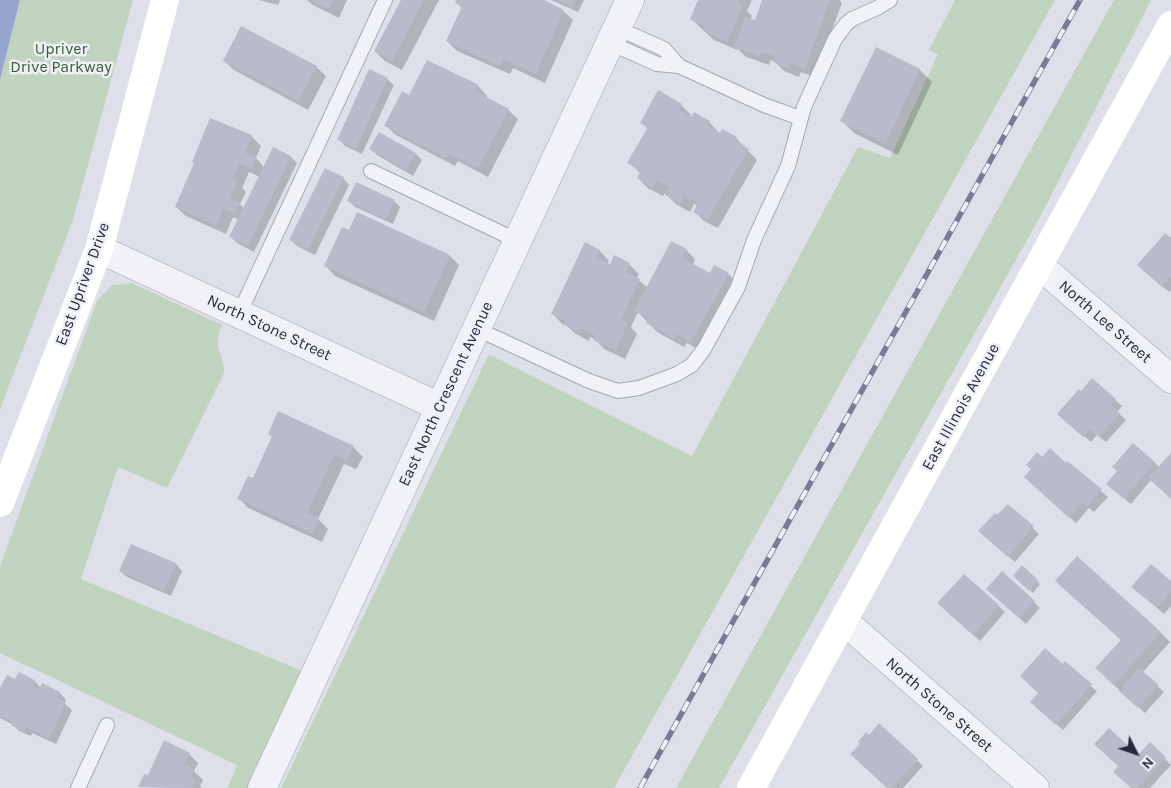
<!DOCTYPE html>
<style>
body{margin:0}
#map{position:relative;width:1171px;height:788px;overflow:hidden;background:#dee0e9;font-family:Karla,sans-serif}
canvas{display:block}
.north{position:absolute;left:1111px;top:728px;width:50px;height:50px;-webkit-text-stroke:4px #eef0f6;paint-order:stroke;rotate:131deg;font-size:14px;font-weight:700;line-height:20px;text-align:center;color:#262b41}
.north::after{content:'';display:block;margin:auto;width:18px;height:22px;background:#262b41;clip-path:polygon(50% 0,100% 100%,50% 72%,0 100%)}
</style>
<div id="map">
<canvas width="1171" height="788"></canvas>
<div class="north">N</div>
</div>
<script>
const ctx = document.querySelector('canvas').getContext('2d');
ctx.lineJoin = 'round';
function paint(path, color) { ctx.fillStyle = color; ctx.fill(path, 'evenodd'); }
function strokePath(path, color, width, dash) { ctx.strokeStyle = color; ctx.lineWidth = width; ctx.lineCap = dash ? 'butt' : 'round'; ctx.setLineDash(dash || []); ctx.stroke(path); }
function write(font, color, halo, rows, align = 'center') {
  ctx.font = font + ' Karla,sans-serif'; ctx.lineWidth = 5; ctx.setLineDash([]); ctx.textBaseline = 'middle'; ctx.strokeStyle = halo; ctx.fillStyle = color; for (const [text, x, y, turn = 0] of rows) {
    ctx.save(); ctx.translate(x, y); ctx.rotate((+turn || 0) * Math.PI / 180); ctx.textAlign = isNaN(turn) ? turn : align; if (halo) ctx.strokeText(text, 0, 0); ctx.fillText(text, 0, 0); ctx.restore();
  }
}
paint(new Path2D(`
 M20,0H133L73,220L0,409V80Z
 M955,0H1055L614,788H281L489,354L692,456L858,147L890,158L938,54L929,50Z
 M1114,0H1151L1040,217L719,788H676Z
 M132,283L222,325C220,331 217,337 218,345C219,355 225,362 224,373L167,488L118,467L81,579L305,672L251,788H227L237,765L0,653V566L97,301L112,285Z`), '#c0d3bf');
paint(new Path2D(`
 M0,0H20L0,80Z`), '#97a6cc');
paint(new Path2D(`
 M259,0H280L278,5Z
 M307,0H347L339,18L313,5Z
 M402,0H439L402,70L385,61L375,51Z
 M457,0H541L563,11L573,20L545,83L513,68L510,74L457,51L447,41L462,8L456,2Z
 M551,0H584L578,12Z
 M700,0H752L747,11L752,16L750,20L756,22L763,0H839L842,3L815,77L801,72L799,77L784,71L775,62L771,60L769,65L746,57L737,48V50L714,40L691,19Z
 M876,49L920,70L932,82L898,155L854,133L842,121Z
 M224,61L316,67L326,76L308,110L234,70Z
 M387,79L394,85L362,154L345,146L339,139Z
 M478,86L487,96L486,98L508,110L518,119L488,177L458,161L455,166L396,135L386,126Z
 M681,105L691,115L689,118L709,122L718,132L717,133L736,138L757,160L718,228L704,221L695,212L698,206L694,204L690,212L676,204L665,193L663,196L648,188L638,178L641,174L629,162L648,129L641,122Z
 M251,136L261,146L256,158L265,168L274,149L291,157L297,163L254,252L237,243L231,237L239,220L233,217L226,234L186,216L176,207L195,164ZM249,172L260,177L245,209L240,204L246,192L242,188Z
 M371,149L416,154L422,160L413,176L377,155Z
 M343,178L349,185L315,255L297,246L291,240Z
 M349,201H394L400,207L393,224L355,207Z
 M1171,240V290L1169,292L1145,272Z
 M585,244L600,251L609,261L607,264H629L639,274L636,278L648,288L686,250L695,259L693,265L710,274H728L738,283L701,351L687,343L684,347L657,332L638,312L631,327L637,334L625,359L604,349L595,339L590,337L589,341L576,334L567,326L562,324L553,314Z
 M450,256L459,265L434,321L335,276L326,266Z
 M1092,380L1122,406L1117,412L1126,420L1106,442L1097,435L1091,442L1065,420L1081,392Z
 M269,434L353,447L363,457L356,469L344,464L318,519L328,529L322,542L248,508L239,498L254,480L273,438Z
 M1171,455V498L1151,480L1131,504L1114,490L1154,462L1160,468Z
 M1043,459L1066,465L1068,463L1108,497L1094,512L1089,508L1076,523L1032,484L1033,469Z
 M1008,505L1039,534L1015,562L986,537L998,517Z
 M131,546L176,564L182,571L171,596L127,577L120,571Z
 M1022,567L1040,584L1033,593L1014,576Z
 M964,575L1005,612L980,641L945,610Z
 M1171,583V606L1164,614L1140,593Z
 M994,595L1034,602L1040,608L1026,624Z
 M1160,632L1170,642L1142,673L1164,692L1145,713L1106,678Z
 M1064,665L1097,691L1063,730L1038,708Z
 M15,681L35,682L41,688L43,685L60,693L66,700L64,703L72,710L56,744L32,733L31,736L19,731L12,724L0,718V691Z
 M1150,744L1171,765L1150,788H1132L1120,766L1138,756Z
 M189,754L198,763L194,771L203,780L200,786L202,788L139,787L145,776L148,777Z
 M917,760L923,766L903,788H888Z`), '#0003');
paint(new Path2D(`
 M310,0H333L329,9Z
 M401,0H424L392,61L374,51Z
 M456,0H544L564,10L536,74L503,59L500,66L446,41L462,6L455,3Z
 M557,0H575L572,7Z
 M698,0H739L737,3L743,5L727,42L703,30L705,26L690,19Z
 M762,0H830L805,69L791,63L789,68L773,62L775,56L761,52L760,56L734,47L746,17L755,20Z
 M241,26L317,66L298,101L223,61Z
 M876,47L920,69L885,144L840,121Z
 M427,60L479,85L475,91L509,109L478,168L448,153L446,158L384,126L402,91L409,95Z
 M369,69L388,78L356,148L337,140Z
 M658,90L682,104L679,110L691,117L694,112L710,121L707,125L720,133L722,129L737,137L735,141L749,149L708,219L693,212L698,203L684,196L680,203L665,195L669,187L657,180L653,188L637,178L641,171L627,163L648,127L640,123Z
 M210,118L252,135L245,153L256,157L252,169L239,164L232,179L237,181L230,198L240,203L235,214L224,208L216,225L175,207L194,163L192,162Z
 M379,132L416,153L406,170L369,149Z
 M273,147L291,156L248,246L229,237Z
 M325,168L344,177L308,249L289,240Z
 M356,182L395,200L386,219L347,201Z
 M357,212L450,255L424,312L324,266L342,227L349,230Z
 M1165,233L1171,238V276L1162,287L1137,265Z
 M671,241L687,249L682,258L710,273L714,265L729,273L691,342L677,334L674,339L646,323L648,318L634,311Z
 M585,242L600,250L597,258L610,264L614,255L630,263L626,272L640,279L621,319L628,323L616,350L593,340L595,335L581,328L579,332L565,325L566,321L551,314Z
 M1092,378L1116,399L1111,405L1120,413L1099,437L1090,429L1083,437L1057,414L1079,389L1081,391Z
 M278,411L354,446L347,461L334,455L307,513L319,518L313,533L237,499L248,476L253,478L272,436L268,434Z
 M1133,443L1155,462L1124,499L1106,484L1117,471L1112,467Z
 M1050,448L1066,463L1067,461L1102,489L1087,507L1082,502L1069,518L1024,477L1031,469L1026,465L1037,452L1042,457Z
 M1171,453V499L1148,478Z
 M1008,504L1034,526L1008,557L978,531L995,513L997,515Z
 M131,544L176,563L164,591L119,571Z
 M1077,556L1161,632L1114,685L1095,668L1121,640L1055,581Z
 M1151,564L1171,581V592L1157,608L1131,587Z
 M1022,565L1038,580L1029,591L1013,576Z
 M1002,571L1035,601L1019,618L986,589Z
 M964,574L999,605L973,635L937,603Z
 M1045,648L1063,664L1065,661L1092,684L1056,725L1030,702L1038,693L1020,676Z
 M1139,668L1159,685L1138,708L1119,691Z
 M19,672L36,681L33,686L39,689L42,683L60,692L57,698L66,702L49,739L26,727L24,731L11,725L13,722L0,716V688L7,675L15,679Z
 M879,723L918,759L891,788H887L850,754L860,744L858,742L866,732L869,735Z
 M1109,728L1138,755L1150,742L1166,757L1138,788H1131L1113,772L1118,766L1094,744Z
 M164,740L190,753L184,764L194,769L190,778L196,780L193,788L138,787L144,774L148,775Z`), '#b8bbc9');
const lane = new Path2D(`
 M617,28L664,49L679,66
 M610,43L657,64L679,66L764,105L800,118
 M371,171L518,241
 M239,314L385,0
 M477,329L589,381L618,391L639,388L677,374L692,365L704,349L738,287L754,240L788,166L804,107L835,39L846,24L852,19L877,8L890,0
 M78,788L107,725`);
const street = new Path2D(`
 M99,249L440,407
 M1039,265L1171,379
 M844,621L1035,788
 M262,788L630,0`);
strokePath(lane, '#a3a6b3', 16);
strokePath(street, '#a3a6b3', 29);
strokePath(lane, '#f1f2f7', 14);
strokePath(street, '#f1f2f7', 28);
strokePath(new Path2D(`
 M0,503L99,249L165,0
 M751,788L1171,25`), '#fff', 28);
const rail = new Path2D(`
 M640,788L1080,0`);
strokePath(rail, '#777c94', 5.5);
strokePath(rail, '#eef0f6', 4, [11]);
write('16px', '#335e33', '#eef0f6', [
 ["Upriver",61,49],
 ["Drive Parkway",61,67]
]);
write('16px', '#262b41', '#eef0f6', [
 ["East Upriver Drive",83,284,-70],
 ["North Lee Street",1105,322,41],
 ["North Stone Street",269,328,25],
 ["East North Crescent Avenue",446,394,-65],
 ["East Illinois Avenue",961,407,-61],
 ["North Stone Street",939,705,41]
]);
</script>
